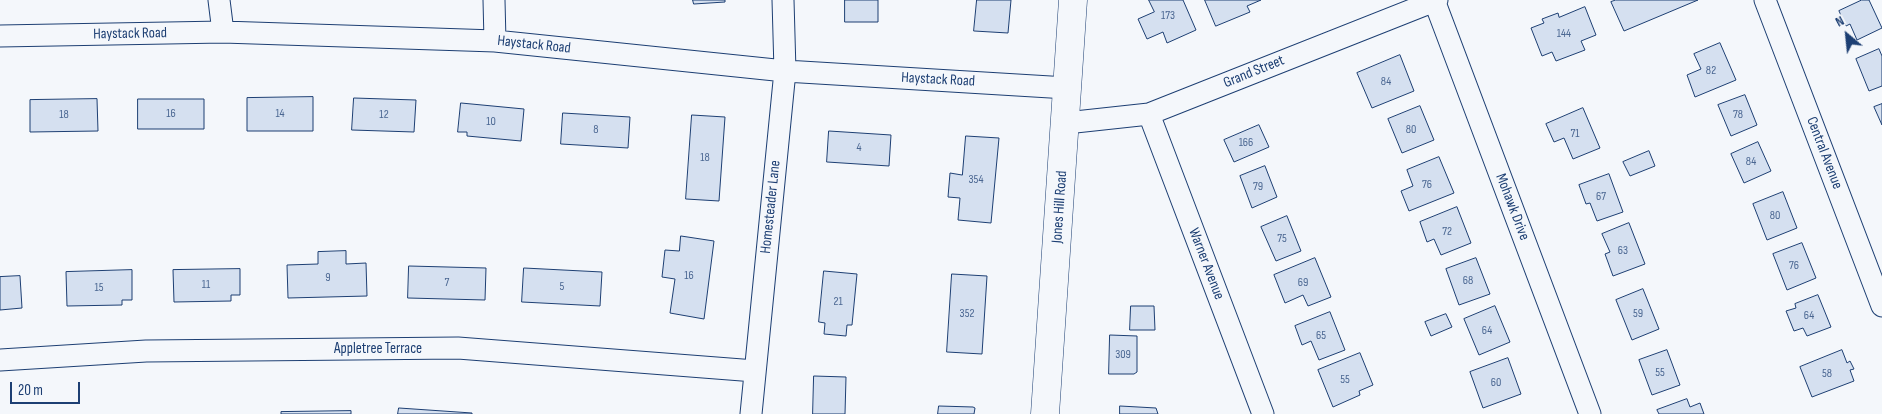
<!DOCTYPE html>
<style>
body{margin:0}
#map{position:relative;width:1882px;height:414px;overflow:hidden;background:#f4f7fb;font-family:"Sofia Sans Condensed",sans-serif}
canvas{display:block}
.north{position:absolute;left:1822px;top:10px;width:50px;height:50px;-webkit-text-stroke:4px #f4f7fb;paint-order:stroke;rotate:332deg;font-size:14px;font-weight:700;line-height:20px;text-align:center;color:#1d3f73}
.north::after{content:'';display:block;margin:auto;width:18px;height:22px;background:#1d3f73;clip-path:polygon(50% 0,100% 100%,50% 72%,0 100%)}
.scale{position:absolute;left:10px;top:382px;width:70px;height:22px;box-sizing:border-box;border:2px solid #1d3f73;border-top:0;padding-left:6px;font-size:15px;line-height:18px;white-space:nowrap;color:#1d3f73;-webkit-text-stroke:4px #f4f7fb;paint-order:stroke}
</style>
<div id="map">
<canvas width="1882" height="414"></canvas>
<div class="north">N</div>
<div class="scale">20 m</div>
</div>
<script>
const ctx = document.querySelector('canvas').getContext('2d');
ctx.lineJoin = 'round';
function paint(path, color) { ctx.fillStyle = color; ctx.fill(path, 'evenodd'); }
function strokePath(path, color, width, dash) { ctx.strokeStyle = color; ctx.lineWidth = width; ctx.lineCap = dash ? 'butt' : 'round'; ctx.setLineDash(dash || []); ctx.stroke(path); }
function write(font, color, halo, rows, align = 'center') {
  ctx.font = font + ' "Sofia Sans Condensed",sans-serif'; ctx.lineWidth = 4; ctx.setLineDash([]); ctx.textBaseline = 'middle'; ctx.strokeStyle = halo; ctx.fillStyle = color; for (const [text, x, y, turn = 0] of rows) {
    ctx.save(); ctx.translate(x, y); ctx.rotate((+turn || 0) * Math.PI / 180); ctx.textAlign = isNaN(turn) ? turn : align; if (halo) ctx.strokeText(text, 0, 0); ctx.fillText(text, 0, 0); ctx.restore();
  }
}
const building = new Path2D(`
 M693,0H725V2L694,4Z
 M845,0H878V22H845Z
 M977,0H1011L1008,33L974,31Z
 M1149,0H1183L1196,30L1167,43L1163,32L1147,39L1138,19L1154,12Z
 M1205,0H1261L1247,6L1250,12L1216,26Z
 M1616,0H1698L1624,31L1611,2Z
 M1862,0H1869L1882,28L1857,40L1850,24L1846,26L1839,11Z
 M1585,7L1596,35L1581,41L1585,50L1556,61L1552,52L1542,56L1531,28L1544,23L1542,19L1558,13L1559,17Z
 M1720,43L1736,80L1695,97L1687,75L1701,69L1694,54Z
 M1879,49L1882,56V86L1869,91L1856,59Z
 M1400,55L1414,91L1372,108L1357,73Z
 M1745,95L1757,125L1731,136L1718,105Z
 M313,97V131H247V98Z
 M354,98L416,100L414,132L352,130Z
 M97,99L98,131L30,132V100Z
 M138,99H204V129H138Z
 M461,103L524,109L521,141L467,136V132H458Z
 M1882,104V125L1874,107Z
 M1420,106L1434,140L1402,153L1388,119Z
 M1583,108L1600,148L1573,159L1564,138L1554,142L1546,124Z
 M563,113L630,117L628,148L561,144Z
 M692,115L725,117L719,201L686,199Z
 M1259,125L1269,147L1234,162L1224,140Z
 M829,131L891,135L889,166L827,162Z
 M966,136L999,138L991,223L958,220L960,198L948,197L950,173L962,175Z
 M1758,142L1771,171L1744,183L1731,154Z
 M1649,151L1655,166L1630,176L1623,162Z
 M1439,157L1454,193L1409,211L1401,191L1413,186L1407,170Z
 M1265,166L1277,197L1252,208L1240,176Z
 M1609,174L1623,212L1597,221L1590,203L1586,204L1579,185Z
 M1783,192L1797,228L1767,240L1753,204Z
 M1457,207L1471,243L1441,255L1434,239L1427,242L1420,222Z
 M1287,216L1301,251L1276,261L1261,227Z
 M1629,223L1645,264L1613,276L1605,254L1610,252L1602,234Z
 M681,236L714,241L704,319L670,313L675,279L662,277L665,250L679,251Z
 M1802,243L1816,278L1787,290L1773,254Z
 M346,251V264L366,263L367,296L288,298L287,265L318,264V252Z
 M1315,258L1331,297L1308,306L1303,295L1285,303L1274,275Z
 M1476,258L1490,294L1459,305L1446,269Z
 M409,266L486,268L485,300L408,298Z
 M524,268L602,272L600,306L522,302Z
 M240,269V295H231V301L174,302L173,270Z
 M132,270V300H122V305L67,306L66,272Z
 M824,271L857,274L852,325H847L846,336L824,334L825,323L819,322Z
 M952,274L987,276L982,354L947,352Z
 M20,276L22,308L0,310V277Z
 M1643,289L1659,329L1632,340L1616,300Z
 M1818,295L1831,327L1807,336L1803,328L1794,331L1786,311L1796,308L1795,304Z
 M1131,306H1154L1155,330H1130Z
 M1495,306L1510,342L1479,355L1464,319Z
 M1330,312L1345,350L1319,360L1311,341L1302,345L1295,326Z
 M1446,314L1452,327L1431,336L1425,322Z
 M1110,335L1137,336V372L1134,374H1109Z
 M1667,350L1680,385L1652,395L1639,360Z
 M1842,350L1847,363L1850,361L1854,369L1850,370L1854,381L1812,397L1800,367Z
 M1360,353L1373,385L1359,391L1360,395L1333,407L1318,370Z
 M1508,358L1521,394L1483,408L1470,372Z
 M814,376L846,377L845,414H813Z
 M1687,399L1690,407L1700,403L1704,414H1659L1657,410Z
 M939,406L973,407L975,408L974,414H938Z
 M1120,406L1156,408L1158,414H1120Z
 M399,408L472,413V414H398Z
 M351,411V414H281V412Z`);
paint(building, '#d5e0f0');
strokePath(building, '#1d3f73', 1);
const street = new Path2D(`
 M219,0L223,32
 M494,0L495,41
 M1434,0L1590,414
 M1765,0L1882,306
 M0,36L223,32L495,41L785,71L1067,88
 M1149,114L1263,414
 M1066,123L1149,114L1437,0
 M0,360L146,351L458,348L755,371
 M751,414L785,71L783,0`);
const secondary = new Path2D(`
 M1045,414L1073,0`);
strokePath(street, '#1d3f73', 23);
strokePath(secondary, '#1d3f73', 29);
strokePath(street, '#f4f7fb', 21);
strokePath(secondary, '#f4f7fb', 28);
write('12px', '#4b6792', null, [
 ["173",1168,16],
 ["144",1564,34],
 ["82",1711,71],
 ["84",1386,82],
 ["16",171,114],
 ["14",280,114],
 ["18",64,115],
 ["12",384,115],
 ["78",1738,115],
 ["10",491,122],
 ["8",596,130],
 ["80",1411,130],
 ["71",1575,134],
 ["166",1246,143],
 ["4",859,148],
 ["18",705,158],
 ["84",1751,162],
 ["354",976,180],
 ["76",1427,185],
 ["79",1258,187],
 ["67",1601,197],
 ["80",1775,216],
 ["72",1447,232],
 ["75",1282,239],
 ["63",1623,251],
 ["76",1794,266],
 ["16",689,276],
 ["9",328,278],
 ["68",1468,281],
 ["7",447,283],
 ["69",1303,283],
 ["11",206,285],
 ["5",562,287],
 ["15",99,288],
 ["21",838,302],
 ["352",967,314],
 ["59",1638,314],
 ["64",1809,316],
 ["64",1487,331],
 ["65",1321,336],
 ["309",1123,355],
 ["55",1660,373],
 ["58",1827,374],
 ["55",1345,380],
 ["60",1496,383]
]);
write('15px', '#1d3f73', '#f4f7fb', [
 ["Haystack Road",130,34,-1],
 ["Haystack Road",534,45,6],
 ["Grand Street",1254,72,-22],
 ["Haystack Road",938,80,3],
 ["Central Avenue",1824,153,69],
 ["Homesteader Lane",771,207,-84],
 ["Jones Hill Road",1060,207,-86],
 ["Mohawk Drive",1512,207,69],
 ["Warner Avenue",1206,264,69],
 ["Appletree Terrace",378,349]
]);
</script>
